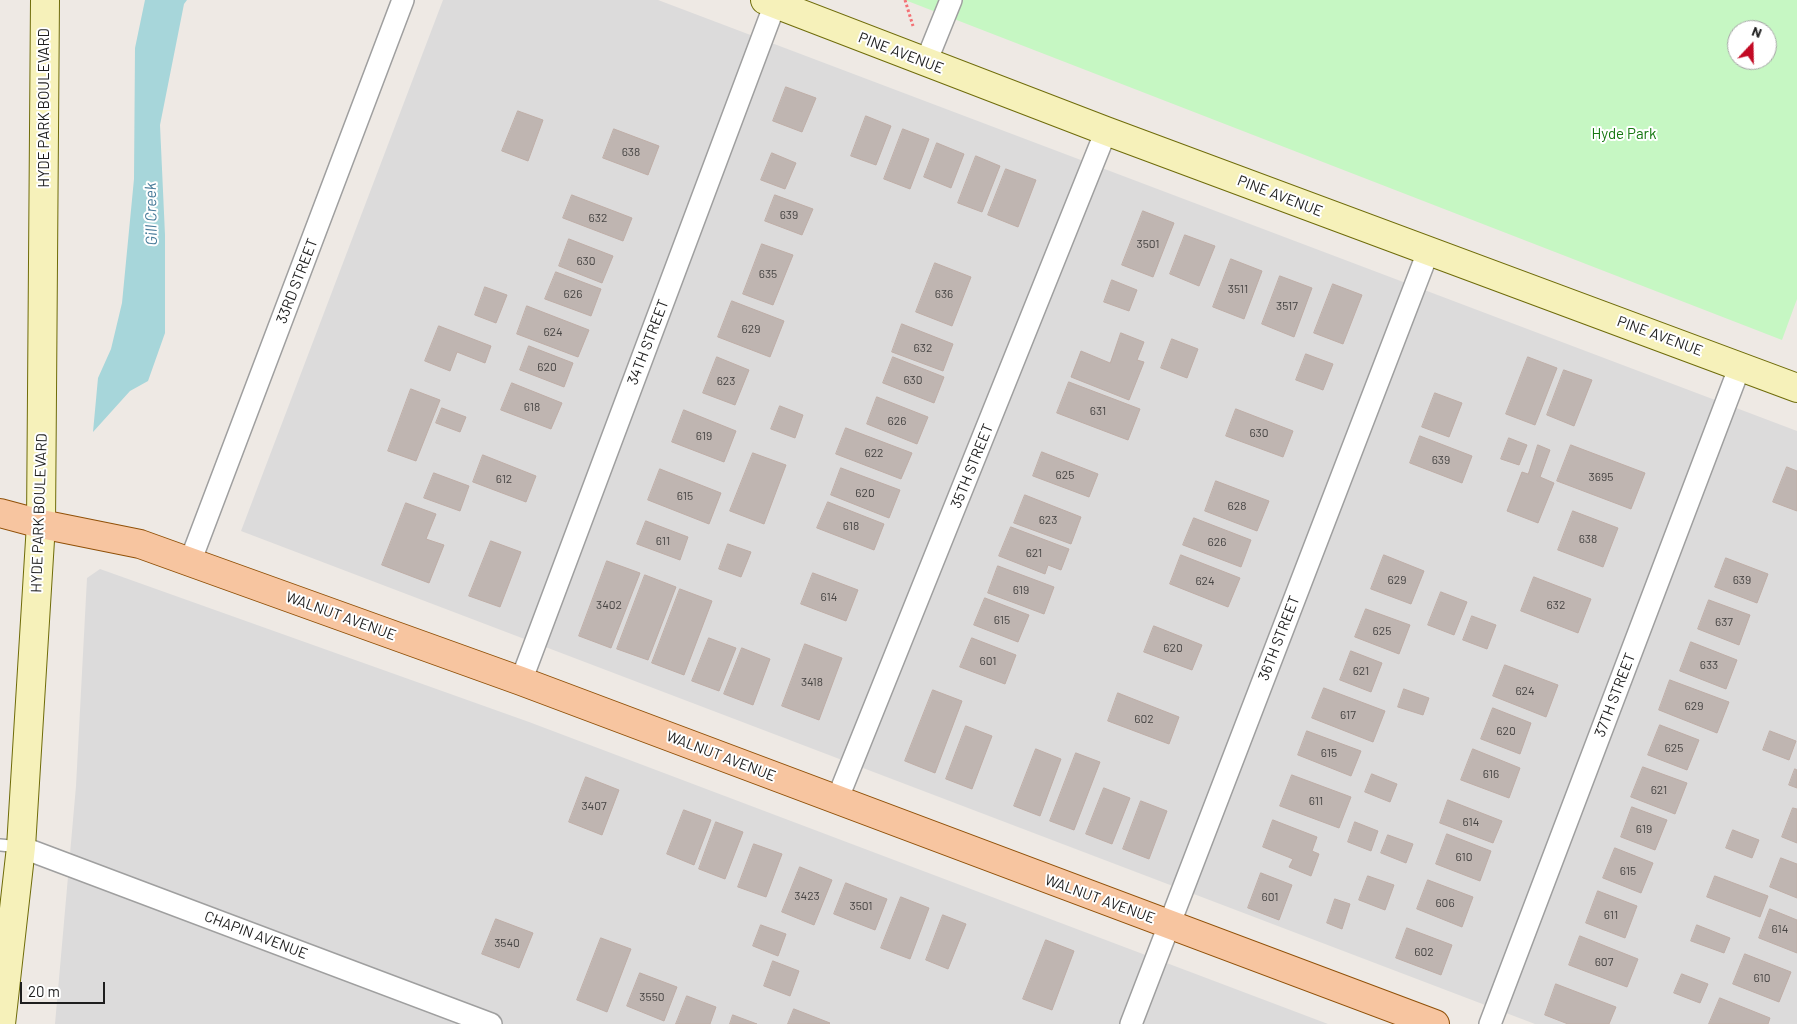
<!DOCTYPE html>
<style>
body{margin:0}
#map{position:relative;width:1797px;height:1024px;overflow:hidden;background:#eee9e4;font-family:Barlow,sans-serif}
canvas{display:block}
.north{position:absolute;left:1727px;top:20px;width:50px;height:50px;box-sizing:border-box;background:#fff;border:1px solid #a5a5a5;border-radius:50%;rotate:21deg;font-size:14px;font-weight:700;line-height:20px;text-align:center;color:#1e1e1e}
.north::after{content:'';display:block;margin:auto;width:18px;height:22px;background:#c20a24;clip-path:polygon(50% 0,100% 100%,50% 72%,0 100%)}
.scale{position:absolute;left:20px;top:982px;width:85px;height:22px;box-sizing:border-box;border:2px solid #1e1e1e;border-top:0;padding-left:6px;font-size:15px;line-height:18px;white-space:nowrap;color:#1e1e1e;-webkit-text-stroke:4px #fff;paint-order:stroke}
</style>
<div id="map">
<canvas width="1797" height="1024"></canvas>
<div class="north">N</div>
<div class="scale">20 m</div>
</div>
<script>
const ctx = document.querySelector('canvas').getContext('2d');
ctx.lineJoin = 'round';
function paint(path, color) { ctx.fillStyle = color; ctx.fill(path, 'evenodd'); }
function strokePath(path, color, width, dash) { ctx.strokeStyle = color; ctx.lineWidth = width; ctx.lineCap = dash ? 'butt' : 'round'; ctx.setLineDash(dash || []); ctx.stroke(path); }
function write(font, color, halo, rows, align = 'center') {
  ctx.font = font + ' Barlow,sans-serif'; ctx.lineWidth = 4; ctx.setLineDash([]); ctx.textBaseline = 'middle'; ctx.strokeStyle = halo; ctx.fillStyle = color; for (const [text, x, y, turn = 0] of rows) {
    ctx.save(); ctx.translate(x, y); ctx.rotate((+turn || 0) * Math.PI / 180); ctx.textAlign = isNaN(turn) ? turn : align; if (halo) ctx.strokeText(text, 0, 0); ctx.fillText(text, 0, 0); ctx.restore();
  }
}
paint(new Path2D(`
 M443,0H658L1797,431V1024H1535L241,531Z
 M100,569L529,722L1328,1024H55L76,786L87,578Z`), '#dcdbdb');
paint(new Path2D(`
 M905,0H1797V299L1782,340ZM1737,30H1767V60H1737Z`), '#c6f7c3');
paint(new Path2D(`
 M145,0H187L184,4L160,125L165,235V333L148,381L130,391L93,432L98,378L111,349L122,303L134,179L135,48Z`), '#a7d6da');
const building = new Path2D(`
 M786,87L816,98L802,132L773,121Z
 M518,111L543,120L528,161L502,151Z
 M866,116L891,126L876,165L851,156Z
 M614,129L659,146L648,175L603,158Z
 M903,129L929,139L910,189L884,179Z
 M937,143L964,154L951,188L924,177Z
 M772,153L796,163L785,189L761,180Z
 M976,156L1000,166L982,212L958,203Z
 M1006,169L1036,180L1018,227L988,215Z
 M572,195L632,218L623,241L563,218Z
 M775,195L813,209L802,235L765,221Z
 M1143,211L1174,223L1153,277L1122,265Z
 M1185,235L1215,246L1199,286L1170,274Z
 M569,239L613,256L602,283L559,266Z
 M762,244L793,255L773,305L743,294Z
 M1231,259L1262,271L1244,319L1213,307Z
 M935,263L971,277L952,326L916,312Z
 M556,272L601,289L591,316L545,299Z
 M1280,276L1312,288L1294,337L1262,324Z
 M1112,280L1137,290L1129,311L1104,302Z
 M1333,284L1362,295L1343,344L1314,333Z
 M485,287L507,295L496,323L475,315Z
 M732,301L784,321L770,357L718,337Z
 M527,306L589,330L578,357L517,334Z
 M902,324L953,344L943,371L892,352Z
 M439,326L491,346L485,363L457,352L450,371L425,361Z
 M1121,333L1144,342L1137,360L1144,362L1129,400L1071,377L1081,351L1110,363Z
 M1172,339L1198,349L1187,378L1161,368Z
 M529,346L573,363L564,387L520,370Z
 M1306,354L1333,364L1323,390L1296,380Z
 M717,357L749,370L735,405L703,393Z
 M893,357L944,377L934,403L883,383Z
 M1528,357L1557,368L1535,425L1506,414Z
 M1564,370L1592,380L1574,426L1547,415Z
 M1069,382L1140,409L1128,440L1057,413Z
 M512,383L562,403L551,429L501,410Z
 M411,389L440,400L416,461L388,451Z
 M1435,393L1462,403L1449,437L1422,427Z
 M877,397L928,417L917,444L867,424Z
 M780,406L803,415L795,438L771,429Z
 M442,408L466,417L460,432L436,423Z
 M1236,409L1293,431L1283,457L1226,436Z
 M684,410L736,431L724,462L672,442Z
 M846,428L912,453L901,479L836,454Z
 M1420,436L1472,456L1462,483L1410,463Z
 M1509,438L1527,445L1519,465L1501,459Z
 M1538,445L1550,450L1540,477L1554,483L1538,523L1507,511L1522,472L1528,474Z
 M1571,445L1645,473L1631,509L1557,481Z
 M1042,452L1098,474L1089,497L1033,476Z
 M753,453L786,465L764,524L730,511Z
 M483,455L536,476L526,502L473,482Z
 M1787,467L1797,471V511L1773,502Z
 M841,468L900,490L889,518L831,495Z
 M660,469L721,493L709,524L648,500Z
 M434,473L469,486L460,511L424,498Z
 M1216,481L1269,501L1257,531L1205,511Z
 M1025,495L1081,517L1071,544L1014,523Z
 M828,502L884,524L874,550L817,528Z
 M406,503L436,514L426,539L444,545L429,583L382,565Z
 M1573,511L1618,528L1603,567L1558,550Z
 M1194,518L1251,540L1241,567L1183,545Z
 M646,521L688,537L680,560L637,544Z
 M1011,527L1069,549L1061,570L1048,565L1045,574L999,556Z
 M491,541L521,552L500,607L469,596Z
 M728,544L751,552L741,577L719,569Z
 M1181,555L1240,578L1228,607L1170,584Z
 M1384,555L1424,571L1411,604L1371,589Z
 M1726,558L1768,574L1757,603L1715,587Z
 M607,561L640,573L611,648L579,636Z
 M998,566L1054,587L1044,614L988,593Z
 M813,573L858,590L846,621L801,604Z
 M645,575L676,587L648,660L617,649Z
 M1534,577L1591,599L1578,633L1521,611Z
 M680,589L712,601L684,675L652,663Z
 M1441,592L1467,602L1454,635L1428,625Z
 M985,598L1029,615L1018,642L974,625Z
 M1709,600L1750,615L1739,645L1698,629Z
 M1366,609L1410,625L1399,654L1355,637Z
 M1472,616L1496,625L1487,649L1463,640Z
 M1154,626L1202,645L1192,670L1144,652Z
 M709,638L736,648L719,691L692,681Z
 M972,638L1016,655L1005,684L960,667Z
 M1691,642L1737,660L1726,689L1680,671Z
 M805,644L842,658L819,720L782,706Z
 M742,648L770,659L753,705L724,694Z
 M1351,651L1382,663L1371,692L1340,680Z
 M1505,665L1558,685L1546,717L1493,696Z
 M1670,680L1729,702L1717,733L1659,710Z
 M1324,688L1385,711L1373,742L1312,718Z
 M1404,689L1429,698L1423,715L1398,707Z
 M933,690L962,701L935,773L905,761Z
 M1118,693L1179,717L1169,744L1108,721Z
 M1493,708L1531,723L1520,754L1481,739Z
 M1660,725L1699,740L1687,770L1648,755Z
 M966,726L992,736L972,789L946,779Z
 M1307,731L1361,751L1351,776L1298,755Z
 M1770,731L1796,741L1789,760L1763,750Z
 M1036,749L1061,759L1040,816L1014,806Z
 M1473,749L1520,768L1509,798L1461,780Z
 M1076,753L1100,762L1074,830L1050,821Z
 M1643,767L1687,783L1675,814L1631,797Z
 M1795,769L1797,770V788L1789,785Z
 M1372,774L1397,784L1390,802L1365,792Z
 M1292,775L1351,797L1339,828L1280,806Z
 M586,777L619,790L602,835L569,822Z
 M1104,788L1130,798L1112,844L1086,834Z
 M1448,800L1502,821L1493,843L1440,823Z
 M1141,801L1167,811L1149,859L1123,849Z
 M1632,807L1667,820L1655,850L1621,837Z
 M1793,808L1797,809V843L1782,837Z
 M684,810L711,820L694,865L667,854Z
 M1273,820L1317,837L1312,851L1319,854L1311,876L1289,867L1293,859L1263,847Z
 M716,822L743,832L725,879L699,869Z
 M1355,822L1378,831L1371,851L1348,842Z
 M1733,830L1759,840L1752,858L1726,848Z
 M1447,834L1491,851L1480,881L1436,864Z
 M1388,835L1413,844L1406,863L1381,853Z
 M754,844L782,854L766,897L738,887Z
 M1615,848L1653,863L1641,893L1603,878Z
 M1781,858L1797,864V898L1770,887Z
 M800,867L832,880L814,925L782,912Z
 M1261,873L1292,885L1279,920L1248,908Z
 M1368,876L1394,885L1385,910L1359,900Z
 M1715,876L1768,896L1760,917L1707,897Z
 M1428,880L1473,897L1462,927L1417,909Z
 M846,883L887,899L875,930L834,914Z
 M1598,891L1637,906L1625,938L1586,923Z
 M901,897L929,908L910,959L881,948Z
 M1335,899L1350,904L1342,929L1327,923Z
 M1770,909L1797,920V953L1759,938Z
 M943,915L966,924L948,969L926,960Z
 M496,919L533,933L519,968L482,954Z
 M761,925L786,934L778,956L753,946Z
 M1697,925L1730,938L1724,953L1691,941Z
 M1407,928L1452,945L1441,975L1396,958Z
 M1580,936L1638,959L1627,987L1569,965Z
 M601,938L631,949L607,1012L577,1000Z
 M1046,940L1074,951L1052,1010L1023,999Z
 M1745,954L1791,972L1779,1002L1733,984Z
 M773,961L799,971L790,996L764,986Z
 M640,973L677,987L664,1021L627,1006Z
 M1682,974L1708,984L1700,1003L1674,993Z
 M1556,984L1616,1007L1609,1024H1568L1545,1015Z
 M687,996L716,1007L710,1024H676Z
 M1720,998L1770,1018L1768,1024H1709Z
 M794,1009L830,1023L829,1024H788Z
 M733,1015L757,1024H730Z`);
paint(building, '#bfb5b1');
strokePath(building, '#bfaea7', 1);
const service = new Path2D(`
 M0,845L21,847`);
const minor = new Path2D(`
 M926,62L951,0
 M190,562L403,0
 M521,681L775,4
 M837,800L1106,131
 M21,847L491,1024
 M1131,1024L1428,252
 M1490,1024L1740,366`);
const secondary = new Path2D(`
 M765,0L1106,131L1797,388
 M1,1024L21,847L41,524L45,0`);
const primary = new Path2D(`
 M0,513L41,524L140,544L190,562L521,681L1435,1024`);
strokePath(service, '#9f9f9f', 14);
strokePath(minor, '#9f9f9f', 24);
strokePath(secondary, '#6f6c0a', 30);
strokePath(primary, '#905007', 30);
strokePath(new Path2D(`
 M905,0L913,26`), '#f37175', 3, [2.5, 2.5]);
strokePath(service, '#fff', 11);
strokePath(minor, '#fff', 21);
strokePath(secondary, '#f6f1ba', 28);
strokePath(primary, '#f7c5a0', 28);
write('12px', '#464443', null, [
 ["638",631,152],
 ["639",789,215],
 ["632",598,218],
 ["3501",1148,244],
 ["630",586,261],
 ["635",768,274],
 ["3511",1238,289],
 ["626",573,294],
 ["636",944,294],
 ["3517",1287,306],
 ["629",751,329],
 ["624",553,332],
 ["632",923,348],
 ["620",547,367],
 ["630",913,380],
 ["623",726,381],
 ["618",532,407],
 ["631",1098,411],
 ["626",897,421],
 ["630",1259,433],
 ["619",704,436],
 ["622",874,453],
 ["639",1441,460],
 ["625",1065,475],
 ["3695",1601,477],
 ["612",504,479],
 ["620",865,493],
 ["615",685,496],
 ["628",1237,506],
 ["623",1048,520],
 ["618",851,526],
 ["638",1588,539],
 ["611",663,541],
 ["626",1217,542],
 ["621",1034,553],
 ["629",1397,580],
 ["639",1742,580],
 ["624",1205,581],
 ["619",1021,590],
 ["614",829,597],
 ["3402",609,605],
 ["632",1556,605],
 ["615",1002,620],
 ["637",1724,622],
 ["625",1382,631],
 ["620",1173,648],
 ["601",988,661],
 ["633",1709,665],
 ["621",1361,671],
 ["3418",812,682],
 ["624",1525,691],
 ["629",1694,706],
 ["617",1348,715],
 ["602",1144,719],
 ["620",1506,731],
 ["625",1674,748],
 ["615",1329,753],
 ["616",1491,774],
 ["621",1659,790],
 ["611",1316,801],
 ["3407",594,806],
 ["614",1471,822],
 ["619",1644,829],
 ["610",1464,857],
 ["615",1628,871],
 ["3423",807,896],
 ["601",1270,897],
 ["606",1445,903],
 ["3501",861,906],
 ["611",1611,915],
 ["614",1780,929],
 ["3540",507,943],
 ["602",1424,952],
 ["607",1604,962],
 ["610",1762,978],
 ["3550",652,997]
]);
write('15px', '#1e1e1e', '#fff', [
 ["PINE AVENUE",901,53,21],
 ["HYDE PARK BOULEVARD",44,108,-90],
 ["PINE AVENUE",1280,196,21],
 ["33RD STREET",297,281,-69],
 ["PINE AVENUE",1660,336,20],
 ["34TH STREET",648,342,-69],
 ["35TH STREET",972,466,-68],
 ["HYDE PARK BOULEVARD",39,513,-88],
 ["WALNUT AVENUE",341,616,20],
 ["36TH STREET",1279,638,-69],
 ["37TH STREET",1615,695,-69],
 ["WALNUT AVENUE",721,756,21],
 ["WALNUT AVENUE",1100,899,20],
 ["CHAPIN AVENUE",256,935,21]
]);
write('15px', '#167711', '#fff', [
 ["Hyde Park",1624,134]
]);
write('italic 16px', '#497c9a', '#fff', [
 ["Gill Creek",151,214,-91]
]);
</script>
